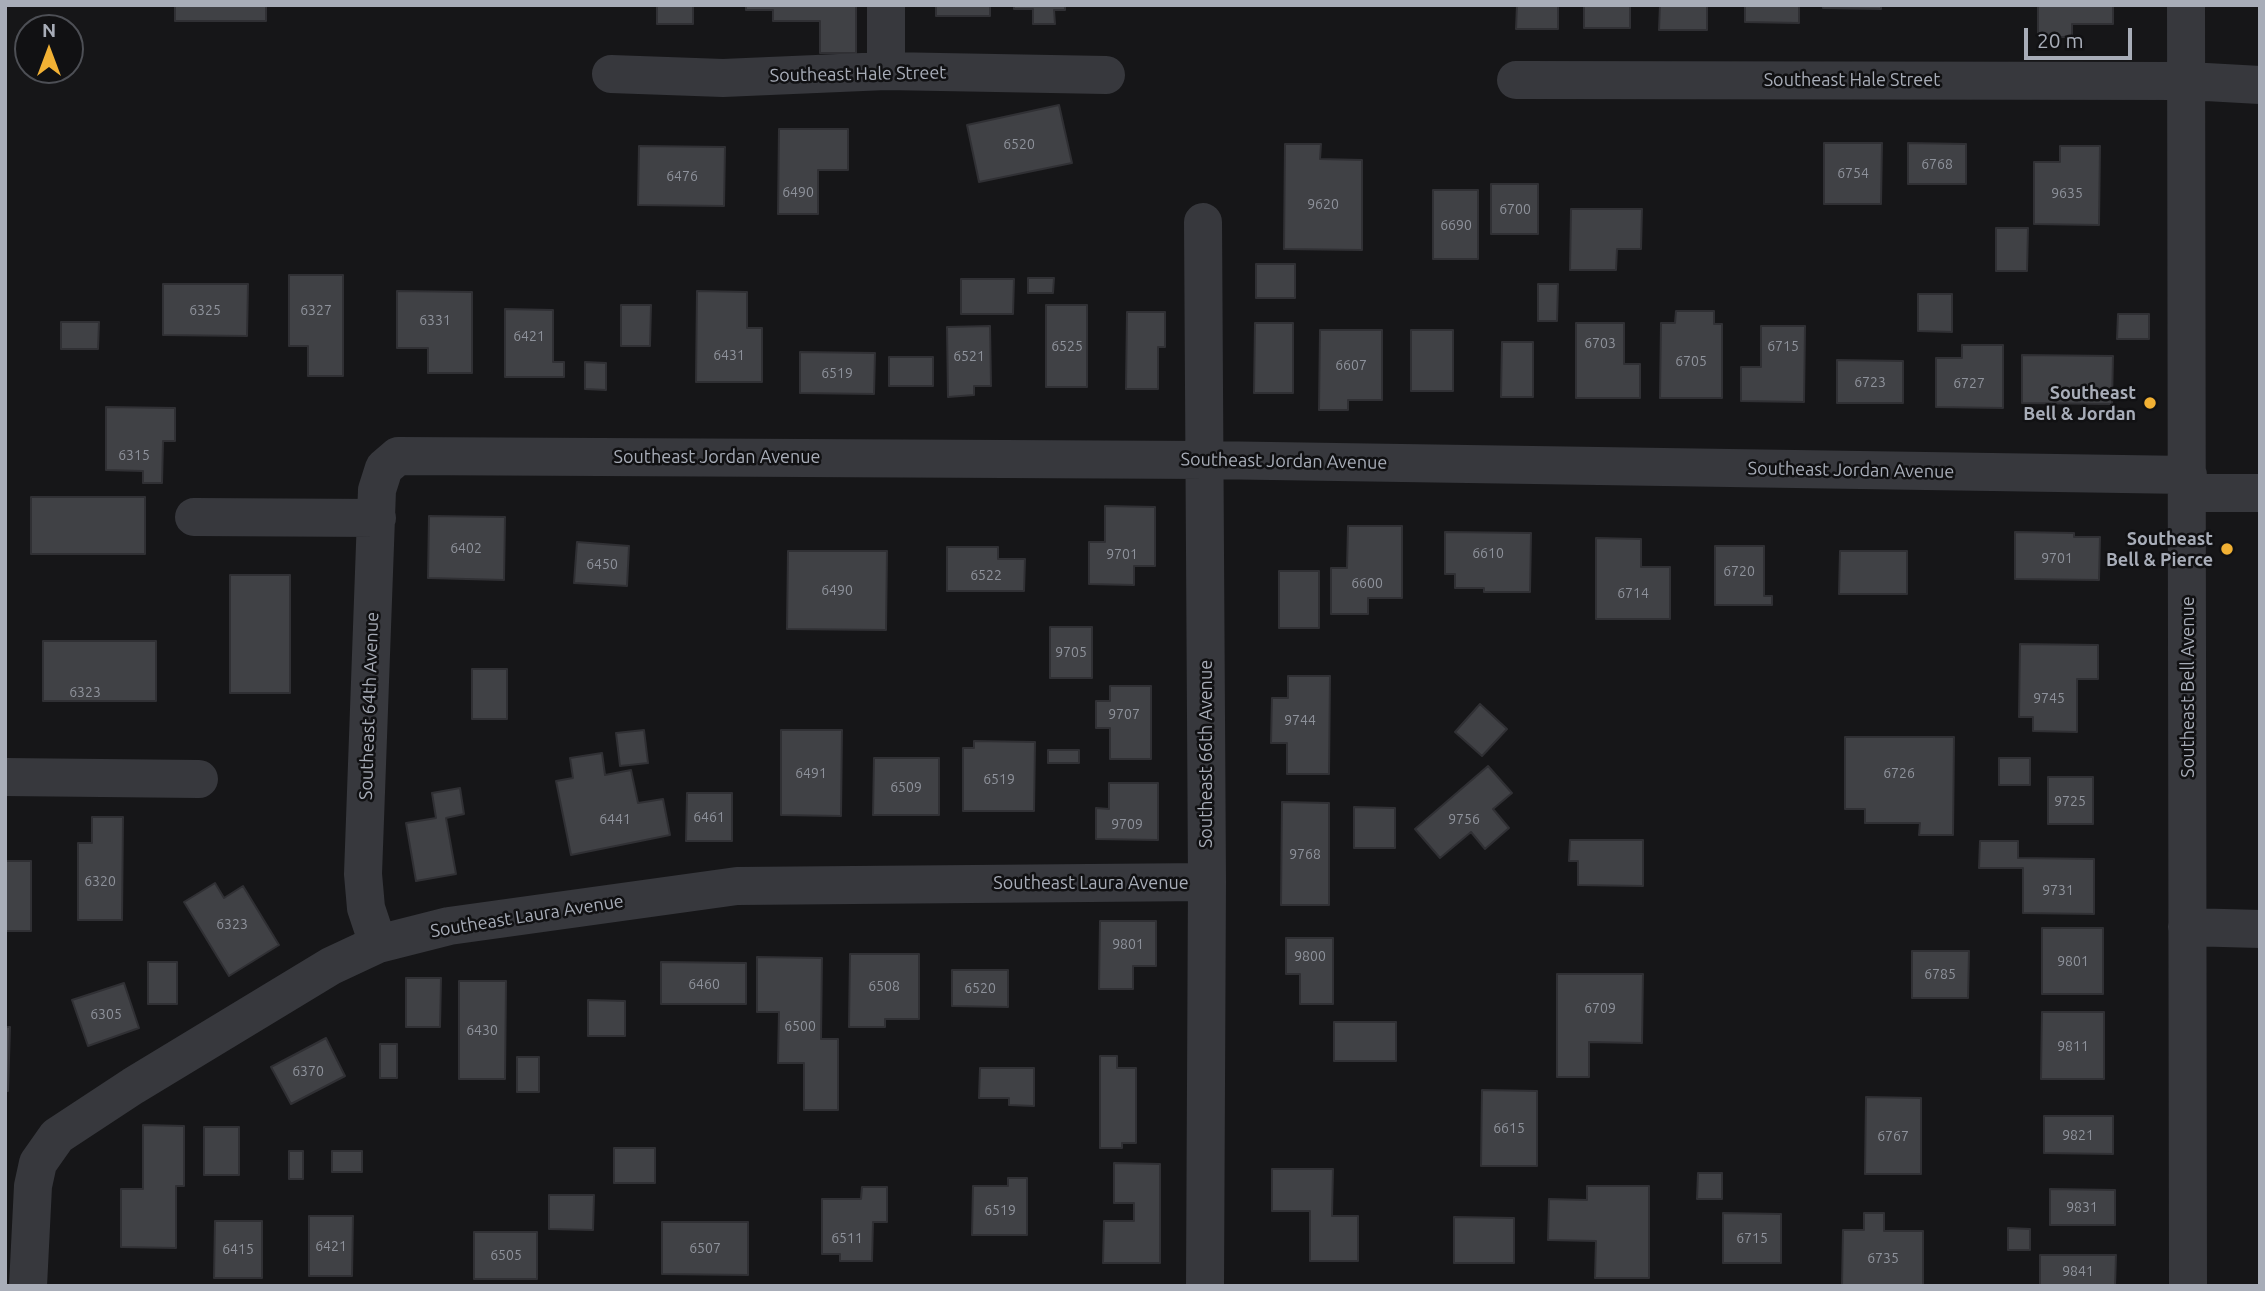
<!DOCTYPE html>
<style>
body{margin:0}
#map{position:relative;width:2265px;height:1291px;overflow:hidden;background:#161618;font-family:Ubuntu,sans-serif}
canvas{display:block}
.frame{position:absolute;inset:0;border:7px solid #a8adb8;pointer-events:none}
.north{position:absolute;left:14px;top:14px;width:70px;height:70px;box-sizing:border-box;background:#111113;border:2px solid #4d4f55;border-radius:50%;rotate:0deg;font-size:19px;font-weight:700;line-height:28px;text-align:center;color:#a8adb8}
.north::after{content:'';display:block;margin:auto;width:24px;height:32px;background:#f2b134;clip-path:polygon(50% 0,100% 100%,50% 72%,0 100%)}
.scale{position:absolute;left:2024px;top:28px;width:108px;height:32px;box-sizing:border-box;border:4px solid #a8adb8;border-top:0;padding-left:9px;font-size:21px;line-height:24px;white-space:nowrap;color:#a8adb8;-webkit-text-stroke:5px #111113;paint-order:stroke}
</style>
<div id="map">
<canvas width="2265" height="1291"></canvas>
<div class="frame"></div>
<div class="north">N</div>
<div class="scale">20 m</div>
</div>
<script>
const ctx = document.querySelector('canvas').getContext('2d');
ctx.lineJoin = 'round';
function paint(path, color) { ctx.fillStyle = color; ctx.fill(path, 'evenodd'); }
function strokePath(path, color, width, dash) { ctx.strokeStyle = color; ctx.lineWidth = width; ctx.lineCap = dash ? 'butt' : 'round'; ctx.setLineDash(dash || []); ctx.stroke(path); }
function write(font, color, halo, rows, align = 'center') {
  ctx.font = font + ' Ubuntu,sans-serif'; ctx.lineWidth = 5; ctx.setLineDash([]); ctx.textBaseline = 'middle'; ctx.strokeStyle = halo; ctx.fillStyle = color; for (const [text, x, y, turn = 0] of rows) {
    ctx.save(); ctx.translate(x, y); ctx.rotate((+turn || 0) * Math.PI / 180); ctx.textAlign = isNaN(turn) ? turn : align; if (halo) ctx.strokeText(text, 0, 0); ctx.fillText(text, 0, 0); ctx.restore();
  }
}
const building = new Path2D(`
 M175,5H266V21H175Z
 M657,5H693V24H657Z
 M746,5L856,6V53H820V21H773V10H746Z
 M936,5H990V16H936Z
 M1014,5H1065V10H1054L1055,24H1033V9H1014Z
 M1517,5H1558V29H1516Z
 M1584,5H1630V28H1584Z
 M1660,5H1707V30H1659Z
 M1745,5H1799V23L1745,22Z
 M1823,5H1881V9L1823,8Z
 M2038,5H2113V24H2072V37H2038Z
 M1059,105L1072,163L979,182L967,125Z
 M779,129H848V170H818V214H778Z
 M1824,143H1882L1881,204H1824Z
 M1908,143L1966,144V184H1908Z
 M1285,144H1321L1320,159L1362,160V250L1284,249Z
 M639,146L725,147L724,206L638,205Z
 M2060,146H2100L2099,225L2034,224V162H2060Z
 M1491,184H1538V234H1491Z
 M1433,190H1478V259H1433Z
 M1571,209H1642L1641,249H1617L1616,270H1570Z
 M1996,228H2028L2027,271H1996Z
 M1256,264H1295V298H1256Z
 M289,275H343V376H308V346H289Z
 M1028,278H1054L1053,293H1028Z
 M961,279H1014L1013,314H961Z
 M163,284H248L247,336L163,335Z
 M1538,284H1558L1557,321H1538Z
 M397,291L472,292V373H428V348H397Z
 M697,291L747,292V328H762V382H696Z
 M1918,294H1952V332L1918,331Z
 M621,305H651L650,346H621Z
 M1046,305H1087V387H1046Z
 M505,309L553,310V362H564V377H505Z
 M1676,311H1714V324H1722V398H1660L1661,323H1675Z
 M1127,312H1165V347H1158V389H1126Z
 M2118,314H2149V339H2117Z
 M61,322H99L98,349H61Z
 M1255,323H1293V393H1254Z
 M1576,323H1624V364H1640V398H1576Z
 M990,326L991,386H974V395L948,397L947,327Z
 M1761,326H1805L1804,402L1741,401V367H1761Z
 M1320,330H1382V400H1348V410H1319Z
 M1411,330H1453V391H1411Z
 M1502,342H1533V397H1501Z
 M1962,345H2003V408L1936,407V358H1962Z
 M800,352L875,353L874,394L800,393Z
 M2022,355L2113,356L2112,404L2022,403Z
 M889,357H933V386H889Z
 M1837,360L1903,361V403H1837Z
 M585,362L606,363V390L585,389Z
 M106,407L175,408V441H163L162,483H143V471L106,470Z
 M31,497H145V554H31Z
 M1105,506L1155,507V566H1134V585L1089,584V542H1105Z
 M429,516L505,517L504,580L428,578Z
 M1348,526H1402V598H1368V614H1331V568H1347Z
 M1445,532L1531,533L1530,592H1484V588H1455V574H1445Z
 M2015,532L2074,533V537H2100L2099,580L2015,579Z
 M1596,538L1641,539V567H1670V619H1596Z
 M577,542L629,546L627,586L574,583Z
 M1715,546H1764V596H1772V605H1715Z
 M947,547H998V559H1025L1024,591H947Z
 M788,551H887L886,630L787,629Z
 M1840,551H1907V594H1839Z
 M1279,571H1319V628H1279Z
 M230,575H290V693H230Z
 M1050,627H1092V678H1050Z
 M43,641H156V701H43Z
 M2020,644L2098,645V679H2077V732L2033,731V717H2019Z
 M472,669H507V719H472Z
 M1288,676H1330L1329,774H1287V743H1271L1272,698H1288Z
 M1110,686H1151V759H1110V728H1096V701H1110Z
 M1480,704L1507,729L1482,756L1455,732Z
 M644,730L648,763L620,766L616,733Z
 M781,730H842L841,816L781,815Z
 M1845,737H1954L1953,835H1919L1920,823H1865V809H1845Z
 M974,741L1035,742L1034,811H963V748H974Z
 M1048,750H1079V763H1048Z
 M602,753L605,775L631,770L638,803L663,799L670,835L571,855L556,781L573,778L570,758Z
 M874,758H939V815H873Z
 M1999,758H2030V785H1999Z
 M1488,766L1512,793L1493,809L1509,828L1485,849L1471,832L1440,858L1415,829Z
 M2048,777H2093V824H2048Z
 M1109,783H1158V840L1096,839V808L1109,809Z
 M460,788L464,814L446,818L456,874L416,881L406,823L436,818L432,793Z
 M687,793H732V841H686Z
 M1282,802L1329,803V905H1281Z
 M1354,807L1395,808V848H1354Z
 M92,817H123L122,920H78V843H92Z
 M1570,840H1643V886L1578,885V861H1569Z
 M1980,841H2018V858L2094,859V914L2023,913V868H1979Z
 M5,861H31V931H5Z
 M215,883L224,898L243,886L279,945L229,976L184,902Z
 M1100,921H1156V966H1133V989H1099Z
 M2042,928H2103V994H2042Z
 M1286,938H1333V1004H1300V974H1286Z
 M1912,951H1969L1968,998H1912Z
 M850,954H919V1019H885V1027H849Z
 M757,957L822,958L821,1039H838V1110H804V1063H778L779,1012H757Z
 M148,962H177V1004H148Z
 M661,962L746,963V1004H661Z
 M952,970H1008V1007L952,1006Z
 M1557,974H1643L1642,1043L1589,1042V1077H1557Z
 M406,978H441L440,1027H406Z
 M459,981H506L505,1079H459Z
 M124,983L139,1028L88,1046L72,1000Z
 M588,1000L625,1001V1036H588Z
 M2042,1012H2104V1079H2041Z
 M1334,1022H1396V1061H1334Z
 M5,1027H10L8,1091H5Z
 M326,1038L345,1076L291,1104L271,1067Z
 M380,1044H397V1078H380Z
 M1100,1056H1117V1068H1136V1143H1122V1148H1100Z
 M517,1057H539V1092H517Z
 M980,1068H1034V1106L1009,1105V1098H979Z
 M1482,1090L1537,1091V1166H1481Z
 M1866,1097L1921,1098V1174H1865Z
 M2044,1116H2113V1154L2044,1153Z
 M143,1125L184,1126V1186H176V1248L121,1247V1189H143Z
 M204,1127H239V1175H204Z
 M614,1148H655V1183H614Z
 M289,1151H303V1179H289Z
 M332,1151H362V1172H332Z
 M1114,1163L1160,1164V1263H1103L1104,1221H1134V1203H1114Z
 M1272,1169H1333L1332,1216H1358V1261H1310V1211H1272Z
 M1698,1173H1722V1199H1697Z
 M1008,1178H1027V1235H972L973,1186H1008Z
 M1587,1186H1649V1278H1595L1596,1241L1548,1240L1549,1199L1587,1200Z
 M862,1187H887V1222H873L872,1261H840V1254H822V1199H861Z
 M2050,1189L2115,1190V1225H2050Z
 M549,1195H594L593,1230L549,1229Z
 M1723,1213L1781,1214V1263H1723Z
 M1864,1213H1884V1231H1923V1286H1842L1843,1230H1864Z
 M309,1216H353L352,1276H309Z
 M1454,1217L1514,1218V1263H1454Z
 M215,1221H262V1278H214Z
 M662,1222H748V1275L662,1274Z
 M2008,1228L2030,1229V1250H2008Z
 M474,1232H537V1279H474Z
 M2040,1255H2116L2115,1286H2040Z`);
paint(building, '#404145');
strokePath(building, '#303034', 2);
strokePath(new Path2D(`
 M2186,5L2188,1286
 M886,71V5
 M611,74L723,78L886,71L1106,75
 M1516,80L2188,81L2260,85
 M1203,222L1207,882L1205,1286
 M2188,493H2260
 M194,517L377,518
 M5,777L199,779
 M2187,927L2260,929
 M378,944L366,908L363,874L377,490L384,468L398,456L1206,460L2188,475
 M28,1286L33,1186L38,1163L57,1136L133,1086L331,966L378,944L449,926L737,886L1207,882`), '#37383d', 38);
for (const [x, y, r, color] of [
 [2150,403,7,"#f2b134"],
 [2227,549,7,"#f2b134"]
]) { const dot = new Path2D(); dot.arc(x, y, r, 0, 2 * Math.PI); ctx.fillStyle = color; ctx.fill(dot); strokePath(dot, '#111113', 2.5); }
write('14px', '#8e929b', null, [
 ["6520",1019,144],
 ["6768",1937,164],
 ["6754",1853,173],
 ["6476",682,176],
 ["6490",798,192],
 ["9635",2067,193],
 ["9620",1323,204],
 ["6700",1515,209],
 ["6690",1456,225],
 ["6325",205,310],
 ["6327",316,310],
 ["6331",435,320],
 ["6421",529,336],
 ["6703",1600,343],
 ["6525",1067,346],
 ["6715",1783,346],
 ["6431",729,355],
 ["6521",969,356],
 ["6705",1691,361],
 ["6607",1351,365],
 ["6519",837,373],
 ["6723",1870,382],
 ["6727",1969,383],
 ["6315",134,455],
 ["6402",466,548],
 ["6610",1488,553],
 ["9701",1122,554],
 ["9701",2057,558],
 ["6450",602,564],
 ["6720",1739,571],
 ["6522",986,575],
 ["6600",1367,583],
 ["6490",837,590],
 ["6714",1633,593],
 ["9705",1071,652],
 ["6323",85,692],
 ["9745",2049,698],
 ["9707",1124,714],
 ["9744",1300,720],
 ["6491",811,773],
 ["6726",1899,773],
 ["6519",999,779],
 ["6509",906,787],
 ["9725",2070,801],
 ["6461",709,817],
 ["6441",615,819],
 ["9756",1464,819],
 ["9709",1127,824],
 ["9768",1305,854],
 ["6320",100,881],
 ["9731",2058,890],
 ["6323",232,924],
 ["9801",1128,944],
 ["9800",1310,956],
 ["9801",2073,961],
 ["6785",1940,974],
 ["6460",704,984],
 ["6508",884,986],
 ["6520",980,988],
 ["6709",1600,1008],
 ["6305",106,1014],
 ["6500",800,1026],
 ["6430",482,1030],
 ["9811",2073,1046],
 ["6370",308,1071],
 ["6615",1509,1128],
 ["9821",2078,1135],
 ["6767",1893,1136],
 ["9831",2082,1207],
 ["6519",1000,1210],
 ["6511",847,1238],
 ["6715",1752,1238],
 ["6421",331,1246],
 ["6507",705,1248],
 ["6415",238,1249],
 ["6505",506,1255],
 ["6735",1883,1258],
 ["9841",2078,1271]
]);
write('18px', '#a8adb8', '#111113', [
 ["Southeast Hale Street",858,74,-1],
 ["Southeast Hale Street",1852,80],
 ["Southeast Jordan Avenue",717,457],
 ["Southeast Jordan Avenue",1284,461,1],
 ["Southeast Jordan Avenue",1851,470,1],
 ["Southeast Bell Avenue",2188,687,-90],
 ["Southeast 64th Avenue",369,706,-88],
 ["Southeast 66th Avenue",1206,754,-90],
 ["Southeast Laura Avenue",1091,883],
 ["Southeast Laura Avenue",527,916,-9]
]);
write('bold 18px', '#a8adb8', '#111113', [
 ["Southeast",2136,393],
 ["Bell & Jordan",2136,414],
 ["Southeast",2213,539],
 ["Bell & Pierce",2213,560]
], 'right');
</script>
